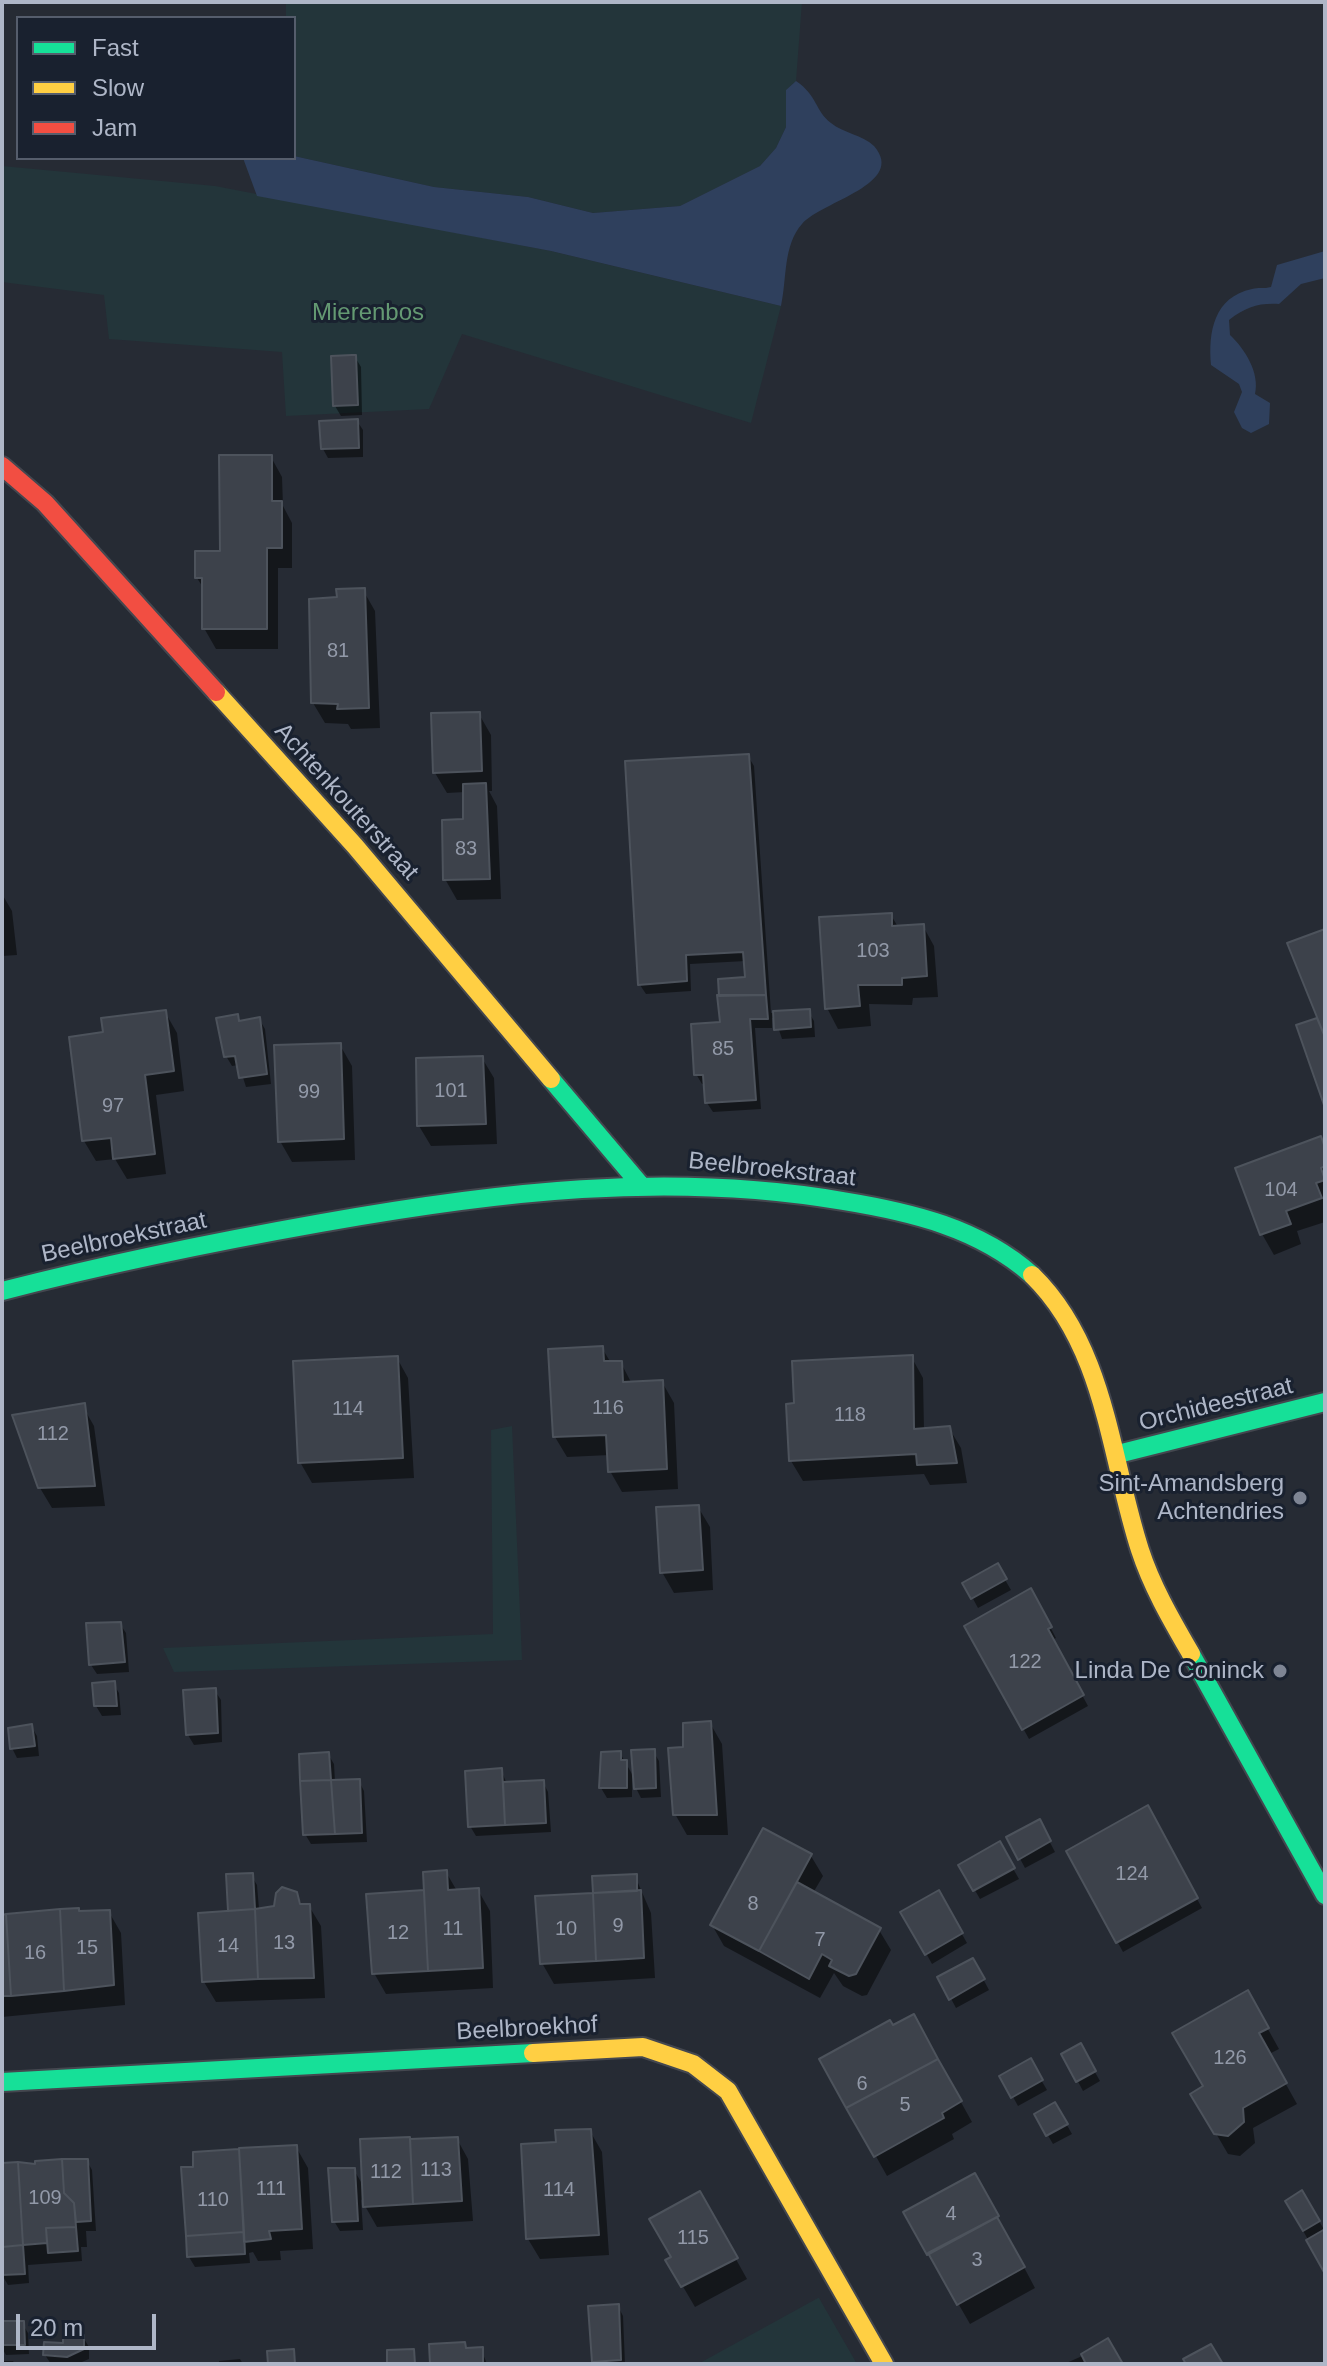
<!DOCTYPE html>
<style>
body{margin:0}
#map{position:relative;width:1327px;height:2366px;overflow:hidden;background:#262b34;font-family:Helvetica,sans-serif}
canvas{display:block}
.frame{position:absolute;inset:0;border:4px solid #aeb6c7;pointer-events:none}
.legend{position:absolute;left:16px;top:16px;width:280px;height:144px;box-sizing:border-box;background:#19212f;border:2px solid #555d6c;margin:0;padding:10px 14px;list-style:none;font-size:24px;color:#aeb6c7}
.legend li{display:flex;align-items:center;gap:16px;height:40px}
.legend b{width:40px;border:2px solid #555d6c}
.scale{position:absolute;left:16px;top:2314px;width:140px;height:36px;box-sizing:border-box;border:4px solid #aeb6c7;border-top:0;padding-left:10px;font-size:24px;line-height:28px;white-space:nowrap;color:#aeb6c7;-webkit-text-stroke:6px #19212f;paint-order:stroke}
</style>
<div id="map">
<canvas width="1327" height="2366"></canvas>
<div class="frame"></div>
<ul class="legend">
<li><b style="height:10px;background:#16e098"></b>Fast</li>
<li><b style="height:10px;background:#ffcf43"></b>Slow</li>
<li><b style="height:10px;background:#f24e42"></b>Jam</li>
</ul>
<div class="scale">20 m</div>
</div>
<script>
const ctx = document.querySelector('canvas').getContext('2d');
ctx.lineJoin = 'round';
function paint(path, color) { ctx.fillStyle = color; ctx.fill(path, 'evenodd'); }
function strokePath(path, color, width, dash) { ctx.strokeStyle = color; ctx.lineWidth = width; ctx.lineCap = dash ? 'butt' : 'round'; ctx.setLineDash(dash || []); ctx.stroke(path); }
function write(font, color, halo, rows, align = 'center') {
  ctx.font = font + ' Helvetica,sans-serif'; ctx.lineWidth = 6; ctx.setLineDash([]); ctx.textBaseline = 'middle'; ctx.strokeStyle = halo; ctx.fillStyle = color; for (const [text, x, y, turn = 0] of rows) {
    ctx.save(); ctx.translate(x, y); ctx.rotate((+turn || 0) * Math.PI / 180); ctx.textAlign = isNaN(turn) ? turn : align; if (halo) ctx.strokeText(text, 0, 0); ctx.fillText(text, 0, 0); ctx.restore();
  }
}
paint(new Path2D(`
 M286,2H802L796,81L786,90V127L776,148L760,166L680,206L593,213L528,197L434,187L294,156V18H286Z
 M2,166L215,186L551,251L781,306L751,423L462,334L429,409L286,416L282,352L109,339L104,295L2,282Z
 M512,1426L522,1660L174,1672L163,1648L493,1634L491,1430Z
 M819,2298L857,2364H698L818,2298Z`), '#23353a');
paint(new Path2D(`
 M796,81C818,96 815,111 831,123C843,133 863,135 874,146C907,184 822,201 802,224C783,245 787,279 781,306L551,251L257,196L243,158L294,156L434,187L528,197L593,213L680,206L760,166L776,148L786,127V90Z
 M1325,251V278L1301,284L1279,304C1258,303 1246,307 1229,320L1230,335C1245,349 1260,373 1255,394L1270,403L1269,424L1251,433L1242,428L1234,412L1242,392L1239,384L1211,365C1208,332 1214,297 1252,289C1258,287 1264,289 1271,287L1277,265Z`), '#2f405d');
paint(new Path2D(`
 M355,357L361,367L362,415L341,416L335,406Z
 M357,421L363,430V457L328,458L323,449Z
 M271,457L282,477L283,506L292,523V568H278V649H216L204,628V589L197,578L222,553Z
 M363,590L375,611L380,728L351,729L348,724L325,723L313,703L339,599Z
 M479,714L491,735L492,791H489L497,806L501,899L457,900L445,879L465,821V792L447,793L435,773Z
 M748,756L754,766L771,1013L808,1011L814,1021L815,1037L782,1039L775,1018H772V1028H755L761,1109L713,1112L707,1103L706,1084H702L696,1074L747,979L746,961L690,964L691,991L646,994L640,985Z
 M2,894L12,911L17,955L2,956Z
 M891,915L898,927L923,926L934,946L938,997L913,998L912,1005L869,1004L871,1026L838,1029L827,1008Z
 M165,1012L177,1033L184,1091L156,1095L166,1174L127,1179L115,1159L96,1161L84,1141L106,1034Z
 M237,1016L240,1022L259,1019L265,1029L271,1084L246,1087L239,1065L232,1066L226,1056Z
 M340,1045L352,1066L355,1160L292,1162L280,1141Z
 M482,1058L494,1078L497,1144L431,1146L419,1126Z
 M1320,1139L1325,1148V1222L1297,1231L1301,1244L1274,1255L1262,1234Z
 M602,1348L611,1363H621L632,1384L662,1382L674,1403L678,1489L622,1492L610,1471V1455L567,1457L555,1437Z
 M397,1358L408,1378L414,1478L312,1483L300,1462Z
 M912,1358L923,1378L924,1430L949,1428L961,1448L967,1483L930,1485L924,1474L803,1481L791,1461Z
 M82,1405L94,1426L105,1506L52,1508L40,1488Z
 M698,1507L710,1527L713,1590L674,1593L662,1572Z
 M997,1566L1011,1590L978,1608L965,1584Z
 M1036,1600L1056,1638L1052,1640L1088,1706L1029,1739L967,1627Z
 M120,1624L126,1633L129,1672L97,1674L91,1665Z
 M113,1683L119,1693L121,1715L102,1716L96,1706Z
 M215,1691L221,1700L222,1742L194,1745L188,1735Z
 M710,1723L722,1744L728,1835H687L675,1814L685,1748Z
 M31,1726L37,1736L39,1756L17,1758L12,1748Z
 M653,1751L659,1761L661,1797L641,1798L636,1788Z
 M620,1753L632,1774V1797L607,1798L601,1788Z
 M328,1754L334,1764L335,1782L359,1781L364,1791L367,1842L311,1844L305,1834Z
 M501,1770L507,1784L543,1782L548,1792L551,1832L476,1836L470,1826Z
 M1147,1808L1202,1908L1123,1952L1069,1852Z
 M1044,1831L1055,1852L1025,1868L1009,1838Z
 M999,1844L1019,1879L980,1899L961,1866Z
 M811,1856L823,1876L813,1893L879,1930L891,1950L867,1995L862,1996L843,1986L834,1973L820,1998L724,1946L712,1925Z
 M446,1872L457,1891L478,1890L490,1911L493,1988L386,1994L374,1973L426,1892Z
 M251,1875L257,1885L259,1909L276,1908L296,1894L303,1906H309L321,1926L325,1998L216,2002L204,1982L230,1912Z
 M635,1876L651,1913L655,1978L554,1984L542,1963L596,1895Z
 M938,1892L967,1943L932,1964L903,1912Z
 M78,1910L80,1913L109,1912L121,1933L125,2005L2,2017V1914Z
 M973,1960L989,1990L956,2008L940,1978Z
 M1259,2013L1279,2049L1269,2054L1297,2104L1253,2128L1255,2143L1240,2156L1228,2154L1193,2094L1205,2087Z
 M913,2016L972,2122L952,2134L954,2139L887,2176L822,2060Z
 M1080,2046L1100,2081L1083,2091L1064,2055Z
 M1030,2061L1047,2090L1018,2106L1002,2077Z
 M1055,2104L1072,2134L1053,2144L1036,2115Z
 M590,2131L602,2152L609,2255L540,2259L528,2239L558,2144Z
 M457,2139L468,2159L473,2221L377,2227L361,2199L363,2230L340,2231L334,2221L354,2170L364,2187Z
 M296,2147L308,2168L313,2249L280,2251L281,2260L258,2261L253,2252L249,2253L250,2263L195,2267L189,2257L195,2154Z
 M87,2161L92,2170L96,2231H86L87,2247H81L82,2261L28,2265L29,2283L8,2285L2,2275V2167Z
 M699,2193L747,2279L695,2307L668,2261L673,2257Z
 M1302,2193L1325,2231V2270L1287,2202Z
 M986,2196L1035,2288L970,2324L906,2213Z
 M618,2306L623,2316L625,2364H596Z
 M2,2323H22L28,2333L29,2354L6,2355L2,2348Z
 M83,2337L89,2347V2359L77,2364H51L45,2355Z
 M1108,2341L1121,2364H1064L1080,2357Z
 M464,2344L467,2350L481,2349L487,2364H432Z
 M240,2359L243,2364H219V2361Z
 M2,2361H13L15,2364H2Z`), '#0007');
const building = new Path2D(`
 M352,355H356L358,405L333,406L331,356Z
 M358,419L359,448L321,449L319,421Z
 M219,455H272V501H282V548H267V629H202V578H195V551H220Z
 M365,588L369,708L337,709L338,704L311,703L309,599L337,597L336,589Z
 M480,712L482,771L433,773L431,713Z
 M749,754L766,995L719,996L718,979L745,977L743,952L686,955L687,981L638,985L625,761Z
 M486,783L490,879L443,880L442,820L463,819V784Z
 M892,913V926L924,924L927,976L902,978V985H858L860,1006L825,1009L819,917Z
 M1325,929V1037L1287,943Z
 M717,995H766L768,1019H750L756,1100L705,1103L703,1075H694L691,1024L720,1022Z
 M810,1009L811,1027L774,1030L773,1011Z
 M166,1010L174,1071L145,1075L155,1154L113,1159L111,1138L82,1141L69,1037L103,1032L101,1018Z
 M238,1014L239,1021L260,1017L267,1074L239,1078L235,1056L224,1057L216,1018Z
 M1317,1018L1325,1037V1108L1296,1025Z
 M341,1043L344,1139L278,1142L274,1045Z
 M483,1056L486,1124L417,1126L416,1058Z
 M1321,1136L1325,1148V1166L1321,1168L1325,1180L1316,1183L1322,1198L1286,1211L1291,1224L1260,1235L1235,1168Z
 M603,1346L604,1361H622L623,1382L663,1380L667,1469L608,1472L606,1435L553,1437L548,1349Z
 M913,1355L914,1429L950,1426L957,1463L917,1465L916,1454L789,1461L786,1404L794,1403L792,1361Z
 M398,1356L403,1458L298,1463L293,1361Z
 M85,1403L95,1486L38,1488L12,1415Z
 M699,1505L703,1570L660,1573L656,1507Z
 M998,1563L1007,1579L971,1599L962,1583Z
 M1031,1588L1052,1627L1048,1629L1084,1695L1022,1730L964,1626Z
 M121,1622L125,1662L89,1665L86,1623Z
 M115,1681L117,1706H94L92,1683Z
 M216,1688L218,1733L186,1735L183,1690Z
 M711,1721L717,1815H673L668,1748L683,1747V1723Z
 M32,1724L35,1746L10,1749L8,1728Z
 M655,1749L656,1788L634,1789L631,1750Z
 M621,1751V1760H627V1788H599L601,1752Z
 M329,1752L331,1780L300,1781L299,1754Z
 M502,1768L505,1825L468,1827L465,1771Z
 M360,1779L362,1833L335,1834L331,1780Z
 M331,1780L335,1834L303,1835L300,1781Z
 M544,1780L546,1823L505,1825L503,1782Z
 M1148,1805L1198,1898L1116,1943L1066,1851Z
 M1040,1819L1051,1841L1018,1860L1006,1837Z
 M763,1828L812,1854L759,1951L710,1925Z
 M1000,1841L1015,1868L973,1891L958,1865Z
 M447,1870L448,1890L479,1888L483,1968L428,1971L423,1872Z
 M253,1873L255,1909L228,1911L226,1874Z
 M637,1874V1891L593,1893L592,1876Z
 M797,1882L881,1928L856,1974L849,1976L829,1966L832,1960L822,1954L809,1979L759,1951Z
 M282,1887L297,1892L300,1904H310L314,1978L258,1979L255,1909L274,1906L276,1893Z
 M424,1890L428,1971L372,1974L366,1894Z
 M641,1890L644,1958L596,1961L593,1893Z
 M939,1890L963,1933L925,1955L900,1912Z
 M593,1893L596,1961L540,1964L535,1896Z
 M79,1908V1911L110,1910L114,1985L64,1991L60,1909Z
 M60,1909L64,1991L11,1996L6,1914Z
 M255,1909L258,1979L202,1982L198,1913Z
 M6,1914L11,1996H2V1915Z
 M973,1958L985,1979L949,2000L937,1977Z
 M1248,1990L1269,2028L1259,2033L1287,2083L1243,2108L1244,2122L1228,2136L1214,2134L1190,2094L1203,2086L1172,2033Z
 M914,2014L938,2059L846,2108L819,2059L890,2020L893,2025Z
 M1081,2043L1096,2071L1076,2082L1061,2054Z
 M1031,2058L1043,2080L1011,2098L999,2076Z
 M938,2059L962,2101L942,2113L944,2118L874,2157L846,2108Z
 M1055,2102L1068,2124L1046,2136L1034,2114Z
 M591,2129L599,2235L526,2239L521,2144L556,2142L555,2130Z
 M410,2137L413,2204L363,2207L360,2139Z
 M458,2137L462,2201L413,2204L410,2139Z
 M297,2145L302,2229L269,2231L271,2239L244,2242L239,2148Z
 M239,2149L244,2232L186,2236L181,2167H193V2152Z
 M62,2159H88L91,2221L76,2222L74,2203L64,2193Z
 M62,2159L64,2193L74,2203L76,2227L46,2228L47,2243L23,2245L18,2162L35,2164V2161Z
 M18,2162L23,2245L2,2247V2163Z
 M328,2168H355L358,2221L332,2222Z
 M975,2173L999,2216L927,2255L903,2212Z
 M1302,2190L1320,2221L1303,2231L1285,2201Z
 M700,2191L738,2258L681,2287L665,2260L671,2257L649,2219Z
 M997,2217L1025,2267L957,2305L928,2253Z
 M76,2227L78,2251L48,2253L46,2228Z
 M1325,2229V2274L1306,2240Z
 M244,2232L245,2254L187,2257L186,2236Z
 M23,2245L25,2274L2,2275V2247Z
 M619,2304L621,2360L592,2362L588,2306Z
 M2,2321H24L25,2345H2Z
 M63,2335H84V2349L67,2357L43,2355L44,2342L63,2343Z
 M1108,2338L1123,2364H1086L1081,2354Z
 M465,2342L466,2348L483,2347V2364H430L429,2344Z
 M1211,2344L1223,2364H1186L1183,2359Z
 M294,2349L295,2364H268L267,2351Z
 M414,2349L415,2364H387V2350Z`);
paint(building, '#3d424b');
strokePath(building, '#4d535c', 2);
const fast = new Path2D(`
 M551,1079L639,1183
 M2,1291C107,1264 214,1242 321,1223C495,1192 668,1171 843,1201C911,1212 979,1228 1032,1275
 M1118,1454L1325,1402
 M1191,1654L1325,1895
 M2,2082L533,2053`);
const slow = new Path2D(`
 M216,692L355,846L551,1079
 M1032,1275C1106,1347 1110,1458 1140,1550C1152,1587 1172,1621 1191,1654
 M533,2053L643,2047L693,2064L728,2091L884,2364`);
const jam = new Path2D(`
 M2,466L45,503L216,692`);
strokePath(fast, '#44474f', 22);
strokePath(slow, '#44474f', 22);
strokePath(jam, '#44474f', 22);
strokePath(fast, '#16e098', 18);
strokePath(slow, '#ffcf43', 18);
strokePath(jam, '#f24e42', 18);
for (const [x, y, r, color] of [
 [1300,1498,8,"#7e8594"],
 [1280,1671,8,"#7e8594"]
]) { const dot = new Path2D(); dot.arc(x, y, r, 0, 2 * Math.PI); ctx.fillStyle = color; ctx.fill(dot); strokePath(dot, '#19212f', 3); }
write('20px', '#9299a8', null, [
 ["81",338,651],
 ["83",466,849],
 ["103",873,951],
 ["85",723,1049],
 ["101",451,1091],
 ["99",309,1092],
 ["97",113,1106],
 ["104",1281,1190],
 ["116",608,1408],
 ["114",348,1409],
 ["118",850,1415],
 ["112",53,1434],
 ["122",1025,1662],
 ["124",1132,1874],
 ["8",753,1904],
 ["9",618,1926],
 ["11",453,1929],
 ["10",566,1929],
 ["12",398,1933],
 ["7",820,1940],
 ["13",284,1943],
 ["14",228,1946],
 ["15",87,1948],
 ["16",35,1953],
 ["126",1230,2058],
 ["6",862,2084],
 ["5",905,2105],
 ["113",436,2170],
 ["112",386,2172],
 ["111",271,2189],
 ["114",559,2190],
 ["109",45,2198],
 ["110",213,2200],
 ["4",951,2214],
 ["115",693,2238],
 ["3",977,2260]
]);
write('24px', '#649972', '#19212f', [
 ["Mierenbos",368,313]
]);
write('24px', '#aeb6c7', '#19212f', [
 ["Achtenkouterstraat",346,802,48],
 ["Beelbroekstraat",772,1170,6],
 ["Beelbroekstraat",124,1238,-12],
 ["Orchideestraat",1216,1405,-14],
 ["Beelbroekhof",527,2029,-3]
]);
write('24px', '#aeb6c7', '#19212f', [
 ["Sint-Amandsberg",1284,1484],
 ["Achtendries",1284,1512],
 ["Linda De Coninck",1264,1671]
], 'right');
</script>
